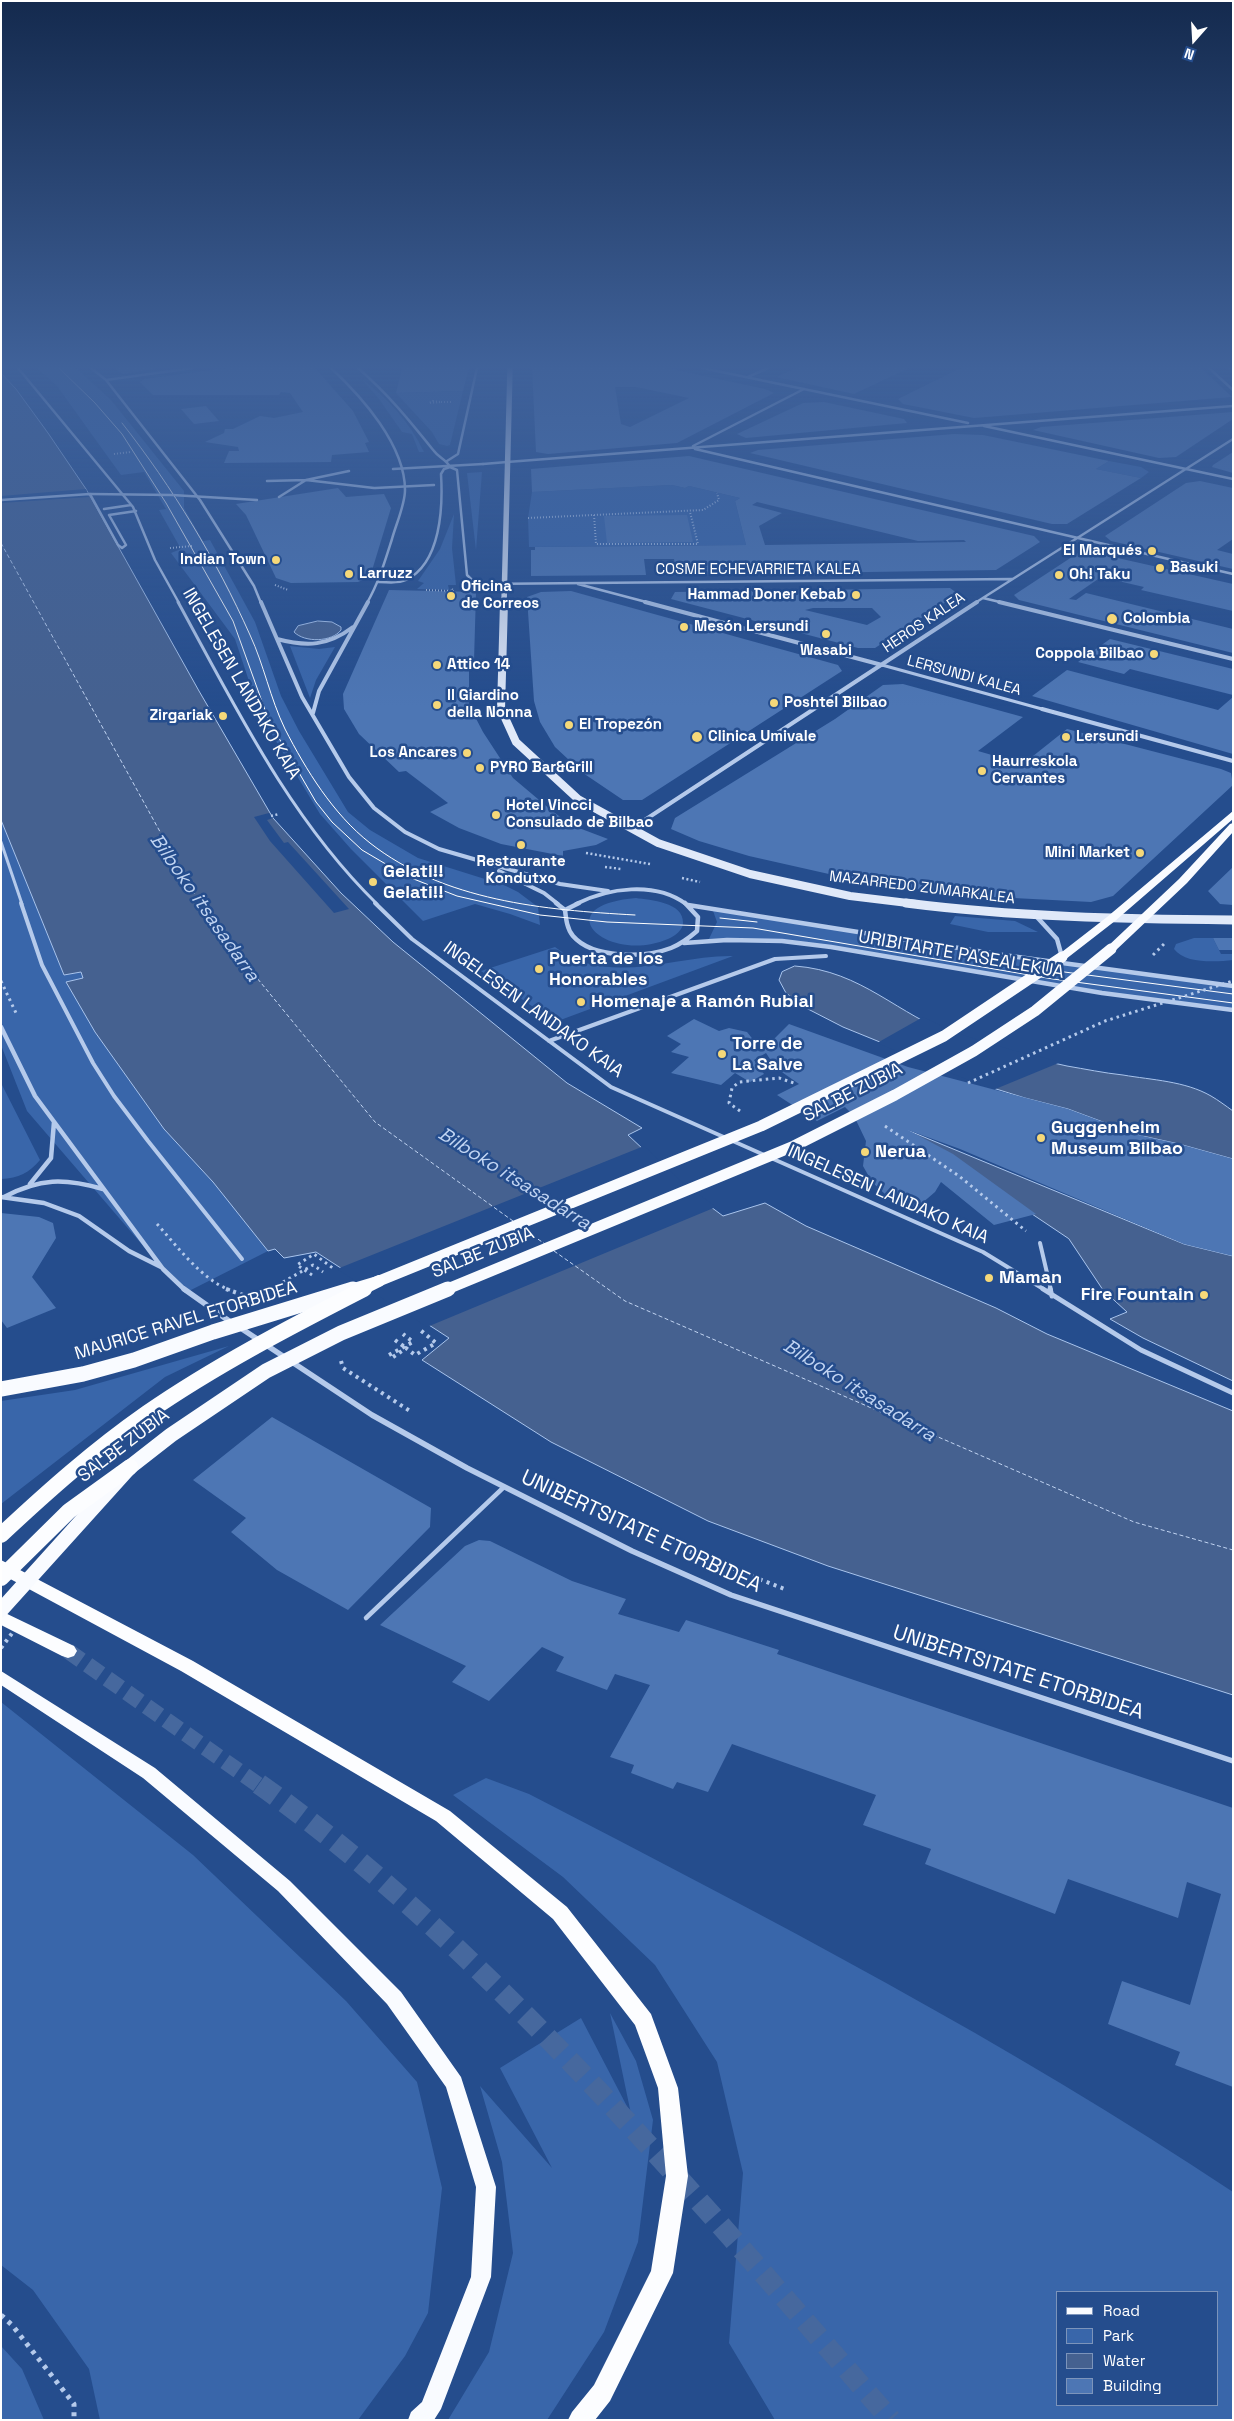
<!DOCTYPE html>
<meta charset="utf-8">
<style>
body{margin:0}
#map{position:relative;width:1234px;height:2421px;overflow:hidden;background:#254d8d;font-family:"Space Grotesk",sans-serif}
canvas{display:block}
.frame{position:absolute;inset:0;border:2px solid #fff;pointer-events:none}
.legend{position:absolute;left:1056px;top:2291px;width:162px;height:115px;box-sizing:border-box;background:#254d8d;border:1px solid #7c94bb;margin:0;padding:6px 9px;list-style:none;font-size:15px;color:#fff}
.legend li{display:flex;align-items:center;gap:10px;height:25px}
.legend b{width:25px;border:1px solid #7c94bb}
.north{position:absolute;left:1169px;top:15px;width:50px;height:50px;-webkit-text-stroke:4px #254d8d;paint-order:stroke;rotate:199deg;font-size:14px;font-weight:700;line-height:20px;text-align:center;color:#fff}
.north::after{content:'';display:block;margin:auto;width:18px;height:22px;background:#fff;clip-path:polygon(50% 0,100% 100%,50% 72%,0 100%)}
</style>
<div id="map">
<canvas width="1234" height="2421"></canvas>
<div class="frame"></div>
<ul class="legend">
<li><b style="height:6px;background:#f9fbff"></b>Road</li>
<li><b style="height:14px;background:#3966aa"></b>Park</li>
<li><b style="height:14px;background:#456190"></b>Water</li>
<li><b style="height:14px;background:#4d76b4"></b>Building</li>
</ul>
<div class="north">N</div>
</div>
<script>
const ctx = document.querySelector('canvas').getContext('2d');
ctx.lineJoin = 'round';
function paint(path, color) { ctx.fillStyle = color; ctx.fill(path, 'evenodd'); }
function strokePath(path, color, width, dash) { ctx.strokeStyle = color; ctx.lineWidth = width; ctx.lineCap = dash ? 'butt' : 'round'; ctx.setLineDash(dash || []); ctx.stroke(path); }
function write(font, color, halo, rows, align = 'center') {
  ctx.font = font + ' "Space Grotesk",sans-serif'; ctx.lineWidth = 5; ctx.setLineDash([]); ctx.textBaseline = 'middle'; ctx.strokeStyle = halo; ctx.fillStyle = color; for (const [text, x, y, turn = 0] of rows) {
    ctx.save(); ctx.translate(x, y); ctx.rotate((+turn || 0) * Math.PI / 180); ctx.textAlign = isNaN(turn) ? turn : align; if (halo) ctx.strokeText(text, 0, 0); ctx.fillText(text, 0, 0); ctx.restore();
  }
}
paint(new Path2D(`
 M37,368H76L111,400L184,491V508L203,541L210,540L255,622L281,696L299,731L348,812L370,830L418,858L504,885L518,892L538,907L540,925L510,914L475,904L423,921L351,849L320,814L268,728L254,696L235,639L171,553L181,549L159,510L166,509L144,472L121,475L57,386Z
 M361,378C388,399 409,421 424,452H419L412,434L402,432L379,399Z
 M463,391L450,445L447,446L439,444L432,432L396,393Z
 M1109,461L1141,467L1149,472L1141,478L1096,469Z
 M482,472L476,550L467,473Z
 M672,485L685,488L689,486L740,498L735,501L746,545L529,547L528,518L532,492Z
 M454,514L452,548L456,585H448L449,590L417,589L424,583L418,581L440,549Z
 M290,646L319,649L335,647L316,680L310,698Z
 M1,820L64,975L81,971L83,978L67,982L95,1032L164,1129L213,1182L268,1251L187,1292L163,1269L27,1111L1,1045Z
 M636,898C650,900 684,902 683,923C683,930 675,936 668,939C607,965 544,906 636,898Z
 M712,908L926,942L1233,986V1009L1102,993L782,941H708L717,922Z
 M955,916L1015,921L1038,932H988L950,924Z
 M1194,938H1213L1221,954H1233V960C1216,962 1185,964 1174,949L1176,944Z
 M555,947C608,988 674,955 733,956L555,1022L481,971Z
 M1,1083L40,1160C29,1173 19,1178 1,1179Z
 M229,1346L165,1377L1,1504V1401L75,1390Z
 M1,1702L193,1855L346,2001L417,2082L442,2188L428,2313L405,2356L358,2420H100L89,2369L33,2290L1,2265Z
 M486,1778L529,1794C769,1918 1008,2042 1233,2192V2420H775L729,2343L743,2173L717,2062L655,1965L563,1877L453,1795ZM1058,2292H1218V2405H1058Z
 M610,2013L636,2061L653,2120L638,2242L604,2332L547,2420H448L489,2352L513,2253L502,2162L480,2086L552,2168L500,2068L581,2018L631,2114Z
 M1,2346L22,2369L44,2420H1Z`), '#3966aa');
const water = new Path2D(`
 M1,373L16,389L48,433L86,489L199,691L273,818L341,893L393,942L567,1083L642,1128L628,1135L679,1183L723,1216L765,1203L806,1226L996,1308L1047,1334L1233,1411V1695L828,1566L708,1521L551,1442L422,1360L449,1338L316,1252L284,1258L275,1249L268,1251L213,1182L164,1129L95,1032L66,982L83,978L81,972L64,975L1,820Z
 M318,621L332,622L341,627V630C332,642 305,643 294,632L298,626Z
 M795,966C863,971 897,1015 957,1036C993,1048 1030,1058 1067,1066C1085,1069 1104,1073 1123,1075C1152,1080 1185,1081 1211,1096C1218,1100 1226,1106 1233,1111V1159L1179,1144L1138,1135L1068,1109L1025,1098L993,1088L843,1027L806,1008L786,993L779,980L782,972Z
 M907,1130L1184,1244L1233,1256V1381L1143,1338L1110,1319L1127,1312L1103,1290L1069,1239Z`);
paint(water, '#456190');
strokePath(water, '#a9c4ec', 1);
paint(new Path2D(`
 M86,489L89,497L1,503V496Z
 M269,813L273,818L267,820L284,843L288,842L349,909L334,913L270,841L254,817Z
 M923,1017L956,1033L1012,1050L1061,1062L993,1090L877,1043Z
 M644,1146L681,1181L716,1207L427,1327L337,1269Z`), '#254d8d');
strokePath(new Path2D(`
 M1,543L207,917L375,1122L513,1221
 M522,1228L545,1244
 M554,1251L625,1301L1134,1522L1233,1550`), '#c1d4f2', 1, [4, 2.5]);
paint(new Path2D(`
 M115,368H156V369L122,374Z
 M227,368H315L353,411L369,442L365,443L369,452L332,455L331,462L224,463L229,451H239L238,447L205,442L224,433L225,429H233L260,416L274,418L303,412L290,393L281,392L279,395H153L140,382L144,379Z
 M402,368H469L463,391L396,393Z
 M532,368H667L765,389L774,393L677,443L548,454L536,452ZM615,387H636L689,398L630,427L621,424Z
 M797,368H909L854,394L776,377Z
 M961,368H1201L1232,397L974,418L903,404L898,399Z
 M824,402L904,419L907,423L746,438L737,434L803,403Z
 M206,406L219,421L194,424L181,409Z
 M1233,412V419L1176,457L1159,458L1033,430L1041,427Z
 M954,434L983,435L1109,461L1096,469L1141,478L1067,524H1052L750,453L758,450Z
 M1233,452V473L1212,467L1213,465Z
 M689,456L1034,536L1040,542L996,570L677,575L674,559H644L646,575L531,576V550H535V547L746,545L735,501L740,498L689,486L685,488L672,485L532,492L531,469ZM757,502L918,541L964,540L966,542L765,545L759,526L782,513L752,505Z
 M1200,481L1233,488V539L1217,550L1233,554V569L1111,541L1105,536L1186,483Z
 M338,488L346,497L384,494L391,508L370,577L358,582L291,583L276,578L246,515L236,504Z
 M687,515L693,542L607,543L604,516Z
 M1091,552L1233,584V611L1141,590L1144,587L1101,577L1069,599L1076,600L1086,593L1233,629V653L1019,600L1014,595L1078,553Z
 M950,588L958,594L875,648H858L671,599L675,592ZM813,608H872L881,617L867,625L805,610Z
 M389,590L476,592L474,661H469V705L483,732L513,778L551,810L571,825L608,839L596,845L563,851V856L501,844L459,828L430,812L448,803L406,771L399,772L359,734L344,709L343,694Z
 M571,591L838,665L842,671L642,800H623L583,773L555,747L540,722L534,701L527,597L541,592Z
 M1110,639L1233,669V695L1130,669L1124,674L1078,662Z
 M1067,670L1218,710L1233,697V754L1032,696Z
 M903,684L1023,717L978,751L1023,764L1067,729L1221,769L1231,773L1233,785L1113,896L1091,902L955,895L851,879L749,856L699,841L671,829L675,818L835,719L883,685Z
 M1233,867V905L1220,904L1208,891Z
 M1213,938H1233V950H1219Z
 M694,1019L719,1031L729,1028L747,1032L755,1042L769,1044L789,1024L908,1067L1068,1109L1138,1135L1179,1144L1233,1159V1256L1184,1244L960,1149L908,1130L953,1154L1036,1214L994,1225L941,1182L935,1192L914,1210L886,1195L872,1182L863,1166L866,1141L854,1116L845,1107L817,1121L777,1095L799,1084L776,1068L766,1053L754,1060L764,1074L750,1082L735,1073L721,1085L671,1073L689,1057L671,1052L681,1044L667,1036Z
 M1,1213L39,1217L53,1223L56,1238L32,1277L56,1308L7,1328L1,1320Z
 M272,1417L431,1508L430,1527L348,1610L277,1570L231,1532L246,1518L193,1480Z
 M479,1540L490,1541L572,1581L626,1599L618,1614L679,1632L686,1620L779,1650L777,1654L1233,1808V2087L1175,2065L1180,2052L1108,2024L1122,1981L1190,2005L1221,1894L1187,1882L1178,1918L1068,1879L1055,1914L925,1864L931,1849L863,1825L876,1795L732,1744L708,1792L677,1782L673,1789L631,1773L634,1765L610,1757L650,1685L615,1674L607,1690L556,1671L564,1657L542,1647L489,1701L452,1682L466,1666L380,1625L465,1546Z`), '#4d76b4');
strokePath(new Path2D(`
 M68,1651L260,1786`), '#46689e', 16, [16, 8]);
strokePath(new Path2D(`
 M259,1784C357,1853 446,1936 531,2021C657,2149 773,2285 891,2420`), '#46689e', 21, [21, 11]);
strokePath(new Path2D(`
 M433,401L441,402L429,403Z
 M441,402H452
 M114,454L130,452
 M594,515L596,544H698L690,512
 M528,518L703,510L719,500L717,493
 M170,548L192,546
 M275,585L288,590
 M426,590L454,591L452,589`), '#b5caeb', 2, [1, 2]);
strokePath(new Path2D(`
 M271,816L279,814
 M586,853L650,864
 M605,867L621,869
 M682,878L700,882`), '#b5caeb', 2.5, [2, 2.5]);
strokePath(new Path2D(`
 M1153,955L1166,942
 M1,981L16,1013
 M740,1111L729,1103L732,1088L739,1082L779,1078L794,1083
 M885,1126L959,1176L1026,1231
 M157,1224C177,1246 202,1280 230,1290
 M283,1282L313,1265L323,1272`), '#b5caeb', 3, [2.5, 4]);
strokePath(new Path2D(`
 M226,1289L243,1295
 M389,1355L413,1342L403,1334
 M393,1357L406,1348L415,1355L436,1343L419,1329
 M341,1361L343,1368L410,1411
 M613,1516L657,1537
 M676,1546L787,1590`), '#b5caeb', 4, [3, 4.5]);
strokePath(new Path2D(`
 M1,2315L12,2325L74,2404V2420`), '#b5caeb', 5, [4, 5.5]);
strokePath(new Path2D(`
 M366,1618L504,1487`), '#b5caeb', 4.5);
strokePath(new Path2D(`
 M18,368L133,507L155,560L179,603
 M1209,368L1233,390
 M1229,368L1233,369
 M483,464L507,462
 M267,481L306,480L374,488
 M279,497L306,480L349,471
 M1,500L90,494L118,545L122,548L126,545L109,515L136,511
 M104,509L131,505`), '#b5caeb', 2.5);
strokePath(new Path2D(`
 M178,602C236,708 290,819 377,904
 M882,665L1042,709
 M1,842L22,904`), '#b5caeb', 3);
strokePath(new Path2D(`
 M21,903L42,965L93,1063L114,1096L148,1141L242,1259
 M375,903L412,939L611,1087L983,1252L1045,1290
 M549,1041L775,959L826,956
 M1040,1243L1051,1290`), '#b5caeb', 4);
strokePath(new Path2D(`
 M1043,1289L1141,1350L1233,1393
 M1050,1289L1052,1296`), '#b5caeb', 5);
strokePath(new Path2D(`
 M91,368L106,380L200,500L254,586L261,603
 M331,368C362,397 405,445 405,490C405,505 396,524 392,539C385,561 379,582 367,603
 M358,368C389,395 409,420 434,451C439,458 446,459 450,467
 M702,368L968,423
 M748,377L768,368
 M106,380L193,368
 M984,426L1233,479
 M693,446L804,389
 M695,449L1233,574
 M447,461L458,454L477,368
 M507,462L1233,406
 M379,582C388,582 398,584 406,580C441,563 443,507 441,474L444,469L450,467L457,470L467,575L474,582L482,584L1012,579
 M578,584L650,603
 M983,598L1004,603
 M975,603L1233,439`), '#b5caeb', 2.5);
strokePath(new Path2D(`
 M261,602L302,697L349,777L374,808L405,832L439,849L560,884L608,891
 M645,602L882,665
 M999,602L1233,659
 M277,639C307,647 328,646 353,627
 M1042,709L1233,761
 M313,713L319,691L368,602
 M631,829L977,602
 M499,871L544,893L558,904
 M576,904C608,888 655,881 686,904`), '#b5caeb', 4);
strokePath(new Path2D(`
 M556,903L565,910
 M579,903L565,910C566,919 567,929 573,936C593,959 645,958 671,948C681,944 689,938 697,931L698,917L685,903
 M688,905L1003,955L1233,986
 M1036,916L1057,939L1062,957
 M684,943L727,940L782,941L831,947L1102,993L1233,1010
 M1,1027L35,1096L163,1269L185,1290
 M30,1184L51,1158L54,1122
 M1,1197L44,1203L79,1216L129,1251L161,1267
 M4,1197C40,1178 64,1178 103,1189`), '#b5caeb', 4.5);
strokePath(new Path2D(`
 M184,1289L232,1323
 M239,1327L372,1415L467,1468L632,1551L731,1595L1233,1761`), '#b5caeb', 5.5);
strokePath(new Path2D(`
 M504,603L510,368`), '#e0e9f9', 5.5);
strokePath(new Path2D(`
 M504,602L501,709L516,742L578,799L658,843L750,874L850,896L916,904`), '#e0e9f9', 8);
strokePath(new Path2D(`
 M906,903C1015,917 1124,919 1233,920`), '#e0e9f9', 9);
paint(new Path2D(`
 M1233,811V819L1115,921L1066,959H1058V955L1107,917Z
 M1233,823V832L1187,883L1115,951H1107V947L1179,879L1230,824Z
 M1,1671L155,1768L290,1881L401,1992L461,2077L496,2187L491,2277L441,2409L434,2420H408L411,2412L422,2402L471,2277L476,2187L446,2087L387,2004L278,1891L143,1778L1,1685Z`), '#f9fbff');
paint(new Path2D(`
 M1,1560L193,1661L450,1811L567,1907L651,2014L678,2088L688,2176L673,2273L610,2401L595,2420H568L572,2412L594,2385L651,2271L666,2176L658,2088L635,2025L553,1919L436,1821L181,1671L1,1574Z
 M1,1611L74,1646L77,1651L74,1656L68,1658L62,1656L1,1625Z`), '#fcfdff');
strokePath(new Path2D(`
 M59,368L95,403L122,434L166,503L233,621L269,721L316,802L332,822L362,850L406,876L457,896L540,915L607,922L753,928L1053,979L1233,1003
 M122,423C173,488 216,559 250,635C264,665 270,698 285,729C306,770 333,814 370,843C444,901 544,910 635,915
 M720,918L757,922
 M1026,967L1233,994`), '#fff', 1);
strokePath(new Path2D(`
 M968,1083L1105,1021L1233,981
 M312,1275L297,1265L314,1254L334,1269`), '#b5caeb', 3, [2.5, 4]);
strokePath(new Path2D(`
 M395,1340L406,1348
 M1,1648L13,1632`), '#b5caeb', 4, [3, 4.5]);
strokePath(new Path2D(`
 M393,469L483,464
 M375,488L434,485
 M90,494L172,495L257,500`), '#b5caeb', 2.5);
strokePath(new Path2D(`
 M349,1290L379,1281L761,1126L944,1036L1062,957
 M445,1290L794,1146L895,1095L974,1051L1035,1011L1111,949`), '#f9fbff', 11);
strokePath(new Path2D(`
 M1,1389L83,1374L134,1360L213,1332L353,1289
 M1,1610L130,1467L171,1435L266,1371L341,1333L448,1289`), '#f9fbff', 15);
strokePath(new Path2D(`
 M361,1290L379,1281`), '#fcfdff', 12);
strokePath(new Path2D(`
 M1,1535C47,1492 94,1450 147,1413C215,1366 290,1327 364,1289
 M1,1578L69,1511L130,1467`), '#fcfdff', 16);
const sky = ctx.createLinearGradient(0, 0, 0, 707);
sky.addColorStop(0, '#142a4e');
sky.addColorStop(0.52, '#40629a');
sky.addColorStop(1, '#40629a00');
ctx.fillStyle = sky;
ctx.fillRect(0, 0, 1234, 707);
for (const [x, y, r, color] of [
 [1152,551,5,"#f5d879"],
 [276,560,5,"#f5d879"],
 [1160,568,5,"#f5d879"],
 [349,574,5,"#f5d879"],
 [1059,575,5,"#f5d879"],
 [856,595,5,"#f5d879"],
 [451,596,5,"#f5d879"],
 [1112,619,6,"#f5d879"],
 [684,627,5,"#f5d879"],
 [826,634,5,"#f5d879"],
 [1154,654,5,"#f5d879"],
 [437,665,5,"#f5d879"],
 [774,703,5,"#f5d879"],
 [437,705,5,"#f5d879"],
 [223,716,5,"#f5d879"],
 [569,725,5,"#f5d879"],
 [697,737,6,"#f5d879"],
 [1066,737,5,"#f5d879"],
 [467,753,5,"#f5d879"],
 [480,768,5,"#f5d879"],
 [982,771,5,"#f5d879"],
 [496,815,5,"#f5d879"],
 [521,845,5,"#f5d879"],
 [1140,853,5,"#f5d879"],
 [373,882,5,"#f5d879"],
 [539,969,5,"#f5d879"],
 [581,1002,5,"#f5d879"],
 [722,1054,5,"#f5d879"],
 [1041,1138,5,"#f5d879"],
 [865,1152,5,"#f5d879"],
 [989,1278,5,"#f5d879"],
 [1204,1295,5,"#f5d879"]
]) { const dot = new Path2D(); dot.arc(x, y, r, 0, 2 * Math.PI); ctx.fillStyle = color; ctx.fill(dot); strokePath(dot, '#254d8d', 2); }
write('bold 15px', '#fff', '#254d8d', [
 ["El Marqués",1142,551,"right"],
 ["Indian Town",266,560,"right"],
 ["Basuki",1170,568],
 ["Larruzz",359,574],
 ["Oh! Taku",1069,575],
 ["Oficina",461,587],
 ["de Correos",461,604],
 ["Hammad Doner Kebab",846,595,"right"],
 ["Colombia",1123,619],
 ["Mesón Lersundi",694,627],
 ["Wasabi",826,651,"center"],
 ["Coppola Bilbao",1144,654,"right"],
 ["Attico 14",447,665],
 ["Il Giardino",447,696],
 ["della Nonna",447,713],
 ["Poshtel Bilbao",784,703],
 ["Zirgariak",213,716,"right"],
 ["El Tropezón",579,725],
 ["Clinica Umivale",708,737],
 ["Lersundi",1076,737],
 ["Los Ancares",457,753,"right"],
 ["Haurreskola",992,762],
 ["Cervantes",992,779],
 ["PYRO Bar&Grill",490,768],
 ["Hotel Vincci",506,806],
 ["Consulado de Bilbao",506,823],
 ["Mini Market",1130,853,"right"],
 ["Restaurante",521,862,"center"],
 ["Kondutxo",521,879,"center"]
], 'left');
write('15px', '#fff', '#254d8d', [
 ["COSME ECHEVARRIETA KALEA",758,570],
 ["HEROS KALEA",924,623,-34],
 ["LERSUNDI KALEA",964,676,15],
 ["MAZARREDO ZUMARKALEA",922,888,7]
]);
write('18px', '#fff', '#254d8d', [
 ["INGELESEN LANDAKO KAIA",241,684,60],
 ["URIBITARTE PASEALEKUA",961,955,10],
 ["INGELESEN LANDAKO KAIA",533,1010,36],
 ["SALBE ZUBIA",853,1093,-27],
 ["INGELESEN LANDAKO KAIA",888,1195,24],
 ["SALBE ZUBIA",483,1253,-22],
 ["MAURICE RAVEL ETORBIDEA",186,1321,-17],
 ["SALBE ZUBIA",124,1446,-37]
]);
write('bold 18px', '#fff', '#254d8d', [
 ["Gelati!!",383,872],
 ["Gelati!!",383,893],
 ["Puerta de los",549,959],
 ["Honorables",549,980],
 ["Homenaje a Ramón Rubial",591,1002],
 ["Torre de",732,1044],
 ["La Salve",732,1065],
 ["Guggenheim",1051,1128],
 ["Museum Bilbao",1051,1149],
 ["Nerua",875,1152],
 ["Maman",999,1278],
 ["Fire Fountain",1194,1295,"right"]
], 'left');
write('italic 19px', '#c1d4f2', '#254d8d', [
 ["Bilboko itsasadarra",204,908,55],
 ["Bilboko itsasadarra",514,1179,32],
 ["Bilboko itsasadarra",859,1391,32]
]);
write('21px', '#fff', '#254d8d', [
 ["UNIBERTSITATE ETORBIDEA",641,1532,25],
 ["UNIBERTSITATE ETORBIDEA",1018,1673,18]
]);
</script>
